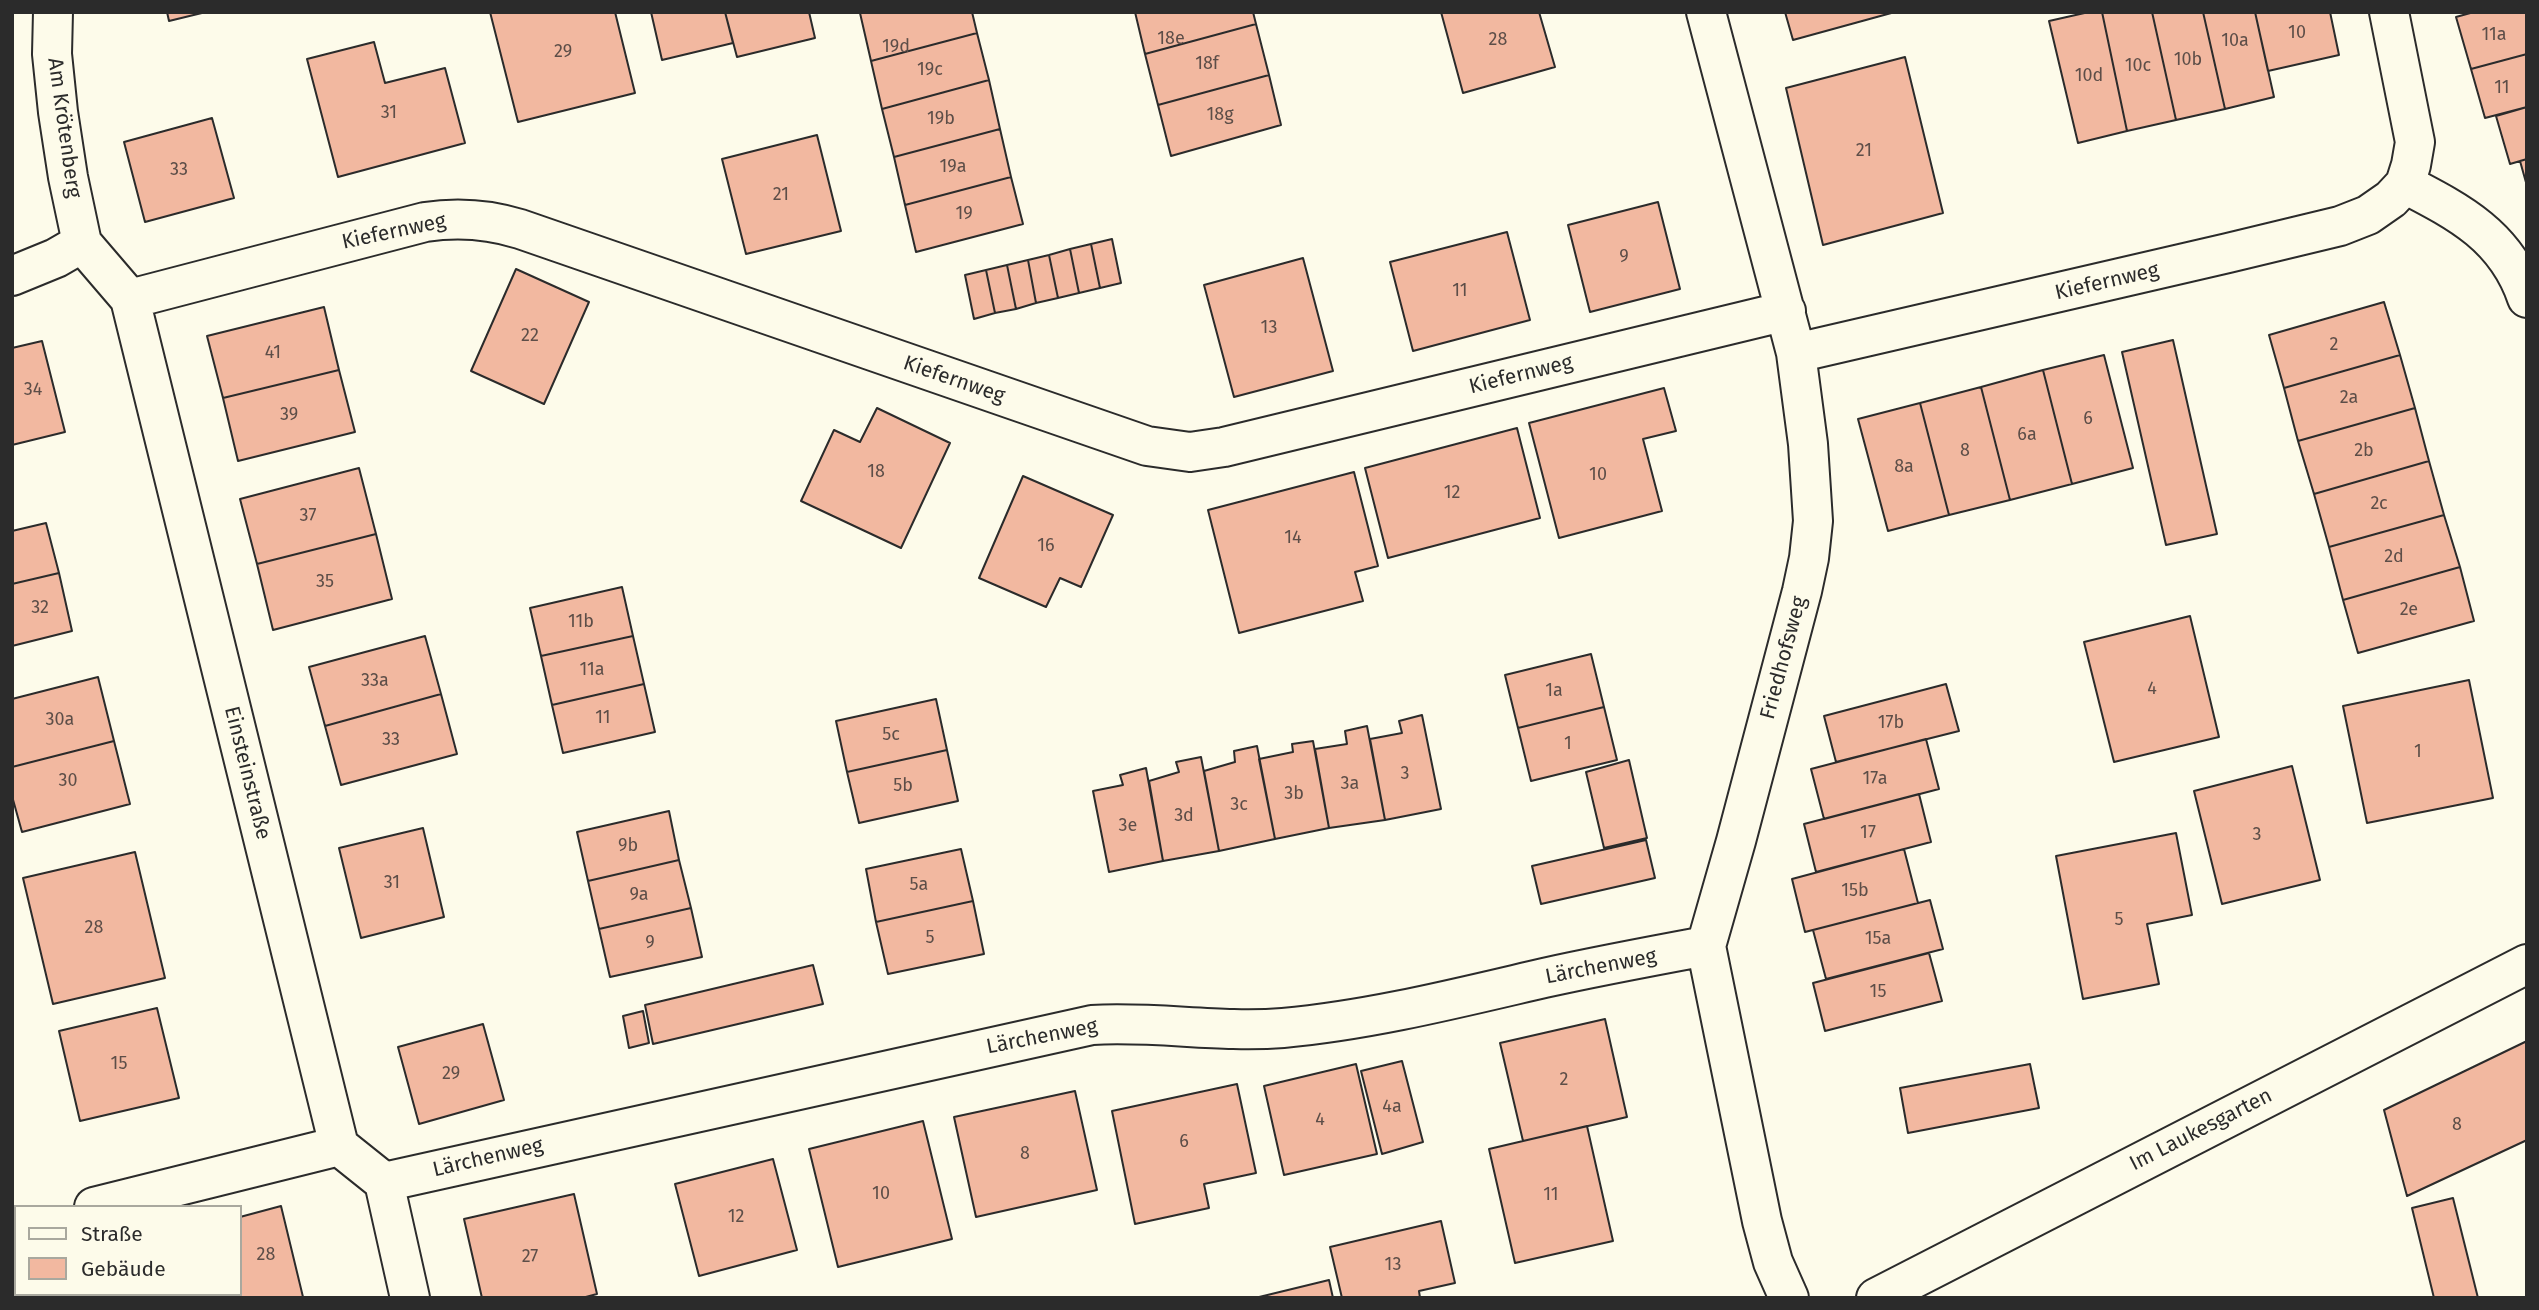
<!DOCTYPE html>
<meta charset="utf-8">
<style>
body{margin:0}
#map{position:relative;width:2539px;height:1310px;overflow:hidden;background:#fdfbea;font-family:"Fira Sans",sans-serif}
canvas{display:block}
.frame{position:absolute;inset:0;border:14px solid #2b2b2b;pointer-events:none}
.legend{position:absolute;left:14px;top:1205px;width:228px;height:91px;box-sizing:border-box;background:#fdfbea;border:2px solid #a9a89e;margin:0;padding:9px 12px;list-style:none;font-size:21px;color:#2b2b2b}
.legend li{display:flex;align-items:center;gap:14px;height:35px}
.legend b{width:35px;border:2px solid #a9a89e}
</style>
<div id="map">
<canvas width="2539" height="1310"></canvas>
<div class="frame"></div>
<ul class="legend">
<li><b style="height:9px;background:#fdfbea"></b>Straße</li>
<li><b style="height:19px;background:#f2b8a0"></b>Gebäude</li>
</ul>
</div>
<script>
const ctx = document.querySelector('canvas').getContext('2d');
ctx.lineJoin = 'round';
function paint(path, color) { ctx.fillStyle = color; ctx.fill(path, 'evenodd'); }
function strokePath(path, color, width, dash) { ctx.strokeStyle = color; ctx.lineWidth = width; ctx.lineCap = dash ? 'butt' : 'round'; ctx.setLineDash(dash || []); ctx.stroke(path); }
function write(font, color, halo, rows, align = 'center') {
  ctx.font = font + ' "Fira Sans",sans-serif'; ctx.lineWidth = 5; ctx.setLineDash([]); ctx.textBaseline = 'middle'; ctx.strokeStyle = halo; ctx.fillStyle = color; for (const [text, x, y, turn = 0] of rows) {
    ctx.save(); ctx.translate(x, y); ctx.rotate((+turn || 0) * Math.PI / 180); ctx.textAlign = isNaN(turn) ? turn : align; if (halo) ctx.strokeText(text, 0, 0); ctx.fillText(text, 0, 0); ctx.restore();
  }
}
const building = new Path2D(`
 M167,12H206L169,21Z
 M490,12H615L635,93L518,122Z
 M651,12H725L733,43L662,60Z
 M725,12H809L815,38L737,57Z
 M972,12L977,33L871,61L860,13Z
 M1135,12H1253L1256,24L1145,54Z
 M1441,12H1539L1555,67L1463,93Z
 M1785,12H1895L1793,40Z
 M2089,12H2102L2127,131L2078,143L2049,21Z
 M2102,12H2152L2176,120L2127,131Z
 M2152,12H2203L2225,109L2176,120Z
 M2203,12H2255L2274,97L2225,109Z
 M2255,12H2330L2339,55L2268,71Z
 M2474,12H2527V54L2471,69L2456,17Z
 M1256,24L1269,75L1158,105L1145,54Z
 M977,33L989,80L882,109L871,61Z
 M374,42L385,83L445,68L465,143L338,177L307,59Z
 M2527,54V107L2485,118L2471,69Z
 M1905,57L1943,213L1823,245L1786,88Z
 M1269,75L1281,125L1171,156L1158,105Z
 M989,80L1000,129L894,157L882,109Z
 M2527,107V159L2510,164L2496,116Z
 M212,118L234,198L145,222L124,142Z
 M1000,129L1011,177L905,205L894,157Z
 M817,135L841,231L746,254L722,159Z
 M2527,159V186L2520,161Z
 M1011,177L1023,224L916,252L905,205Z
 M1658,202L1680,289L1590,312L1568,225Z
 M1507,232L1530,320L1413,351L1390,262Z
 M1112,239L1121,283L1100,288L1091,244Z
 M1091,244L1100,288L1079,293L1070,249Z
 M1070,249L1079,293L1058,298L1049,255Z
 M1049,255L1058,298L1036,303L1028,260Z
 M1303,258L1333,371L1234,397L1204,285Z
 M1028,260L1036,303L1016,309L1007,265Z
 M1007,265L1016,309L995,313L986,270Z
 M516,269L589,302L544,404L471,371Z
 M986,270L995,313L974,319L965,275Z
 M2384,302L2400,355L2284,388L2269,335Z
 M324,307L339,370L223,398L207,336Z
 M2173,340L2217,534L2166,545L2122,352Z
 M42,341L65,432L12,445V348Z
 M2104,355L2133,468L2072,484L2043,370Z
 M2400,355L2415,408L2298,441L2284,388Z
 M339,370L355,432L238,461L223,398Z
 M2043,370L2072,484L2010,500L1981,387Z
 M1981,387L2010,500L1949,515L1920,403Z
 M1664,388L1676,431L1643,439L1662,511L1559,538L1529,423Z
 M1920,403L1949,515L1888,531L1858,419Z
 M877,408L950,443L901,548L801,501L834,430L860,442Z
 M2415,408L2429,461L2314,494L2298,441Z
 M1517,428L1540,518L1388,558L1365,468Z
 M2429,461L2444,515L2329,547L2314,494Z
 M359,468L376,534L257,564L240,499Z
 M1354,472L1378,566L1355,572L1363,601L1239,633L1208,510Z
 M1023,476L1113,515L1081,587L1060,578L1046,607L979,578Z
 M2444,515L2460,567L2343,600L2329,547Z
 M46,523L59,573L12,584V531Z
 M376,534L392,599L273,630L257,564Z
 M2460,567L2474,621L2358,653L2343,600Z
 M59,573L72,631L12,646V584Z
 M622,587L633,636L541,656L530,608Z
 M2190,616L2219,737L2114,762L2084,642Z
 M425,636L441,694L325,726L309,667Z
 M633,636L644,684L552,705L541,656Z
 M1591,654L1604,707L1518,728L1505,675Z
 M98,677L114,741L12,767V699Z
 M2469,680L2493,798L2367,823L2343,706Z
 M644,684L655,732L563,753L552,705Z
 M1946,684L1959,731L1836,762L1824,716Z
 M441,694L457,754L341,785L325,726Z
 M936,699L947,750L847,772L836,721Z
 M1604,707L1617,760L1531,781L1518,728Z
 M1422,715L1441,809L1385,820L1370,739L1402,733L1399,721Z
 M1367,726L1385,820L1329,828L1315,749L1347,744L1345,731Z
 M1926,739L1939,789L1824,819L1811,769Z
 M114,741L130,804L22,832L12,796V767Z
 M1313,741L1329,828L1275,839L1259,759L1293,752L1292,744Z
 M1257,746L1275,839L1219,851L1204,771L1235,762L1234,751Z
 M947,750L958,801L859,823L847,772Z
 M1201,757L1219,851L1163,861L1149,781L1179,772L1176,762Z
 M1629,760L1647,838L1604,848L1586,772Z
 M2292,766L2320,880L2222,904L2194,791Z
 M1146,768L1163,861L1109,872L1093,791L1123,785L1120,775Z
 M1919,794L1931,842L1816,872L1804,824Z
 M669,811L679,860L588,881L577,832Z
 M423,828L444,917L361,938L339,848Z
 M2176,833L2192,915L2147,924L2159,984L2083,999L2056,856Z
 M1646,840L1655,878L1541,904L1532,866Z
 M961,849L973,901L876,922L866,869Z
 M1904,849L1918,903L1805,932L1792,879Z
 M135,852L165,978L53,1004L23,878Z
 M679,860L691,908L599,929L588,881Z
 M1930,900L1943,949L1826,979L1813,930Z
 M973,901L984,954L888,974L876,922Z
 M691,908L702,957L610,977L599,929Z
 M1929,953L1942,1001L1825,1031L1813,983Z
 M813,965L823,1004L653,1044L645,1005Z
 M157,1008L179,1098L80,1121L59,1031Z
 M643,1011L649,1043L629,1048L623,1016Z
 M1605,1019L1627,1117L1523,1141L1500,1043Z
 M483,1024L504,1100L419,1124L398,1047Z
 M2527,1041V1140L2407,1196L2384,1110Z
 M1402,1061L1423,1142L1382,1154L1361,1071Z
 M1356,1064L1377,1154L1284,1175L1264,1086Z
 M2030,1064L2039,1108L1908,1133L1900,1088Z
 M1237,1084L1256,1173L1204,1184L1209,1208L1135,1224L1112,1111Z
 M1075,1091L1097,1190L976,1217L954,1117Z
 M923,1121L952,1239L838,1267L809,1149Z
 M1587,1126L1613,1241L1515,1263L1489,1149Z
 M773,1159L797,1250L699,1276L675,1184Z
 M574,1194L597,1294L582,1298H482L464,1219Z
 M2453,1198L2478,1298H2434L2412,1208Z
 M281,1206L303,1297L131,1298L130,1294H240V1217Z
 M1441,1221L1455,1283L1419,1291L1420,1298H1342L1330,1247Z
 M1329,1280L1333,1298H1255Z`);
paint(building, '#f2b8a0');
strokePath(building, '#2b2b2b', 2);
const minor = new Path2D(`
 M53,12L52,54L58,112L68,177L82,243L130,299L339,1146L384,1182L410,1298
 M1706,12L1796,353L1808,444L1813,521L1809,558L1802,591L1736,841L1706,946L1762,1221L1773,1262L1789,1298
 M2405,184C2459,212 2506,236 2527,298
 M12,276L56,258L82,243
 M130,299L425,222C458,217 488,219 520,229L1147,446L1190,452L1224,447L1786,311
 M1796,353L2228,253L2340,226L2368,215L2391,199L2405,184L2411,165L2415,142L2389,12
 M384,1182L1092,1025C1155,1021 1219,1033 1283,1028C1371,1020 1458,998 1544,978C1598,966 1652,956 1706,946
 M94,1207L339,1146
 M12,1227L16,1226
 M1876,1298L2527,964`);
strokePath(minor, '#2b2b2b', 42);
strokePath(minor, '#fdfbea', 38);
write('18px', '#5d4e48', null, [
 ["10",2297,33],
 ["11a",2494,35],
 ["18e",1171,39],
 ["28",1498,40],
 ["10a",2235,41],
 ["19d",896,47],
 ["29",563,52],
 ["10b",2188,60],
 ["18f",1207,64],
 ["10c",2138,66],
 ["19c",930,70],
 ["10d",2089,76],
 ["11",2502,88],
 ["31",389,113],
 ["18g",1220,115],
 ["19b",941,119],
 ["21",1864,151],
 ["19a",953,167],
 ["33",179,170],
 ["21",781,195],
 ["19",964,214],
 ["9",1624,257],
 ["11",1460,291],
 ["13",1269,328],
 ["22",530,336],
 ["2",2334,345],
 ["41",273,353],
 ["34",33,390],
 ["2a",2349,398],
 ["39",289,415],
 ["6",2088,419],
 ["6a",2027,435],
 ["8",1965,451],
 ["2b",2364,451],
 ["8a",1904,467],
 ["18",876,472],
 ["10",1598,475],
 ["12",1452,493],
 ["2c",2379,504],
 ["37",308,516],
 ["14",1293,538],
 ["16",1046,546],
 ["2d",2394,557],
 ["35",325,582],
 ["32",40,608],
 ["2e",2409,610],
 ["11b",581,622],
 ["11a",592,670],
 ["33a",375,681],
 ["4",2152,689],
 ["1a",1554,691],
 ["11",603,718],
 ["30a",60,720],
 ["17b",1891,723],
 ["5c",891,735],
 ["33",391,740],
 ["1",1568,744],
 ["1",2418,752],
 ["3",1405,774],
 ["17a",1875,779],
 ["30",68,781],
 ["3a",1350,784],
 ["5b",903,786],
 ["3b",1294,794],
 ["3c",1239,805],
 ["3d",1184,816],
 ["3e",1128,826],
 ["17",1868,833],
 ["3",2257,835],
 ["9b",628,846],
 ["31",392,883],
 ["5a",919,885],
 ["15b",1855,891],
 ["9a",639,895],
 ["5",2119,920],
 ["28",94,928],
 ["5",930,938],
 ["15a",1878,939],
 ["9",650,943],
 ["15",1878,992],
 ["15",119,1064],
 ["29",451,1074],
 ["2",1564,1080],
 ["4a",1392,1107],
 ["4",1320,1120],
 ["8",2457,1125],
 ["6",1184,1142],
 ["8",1025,1154],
 ["10",881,1194],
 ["11",1551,1195],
 ["12",736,1217],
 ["28",266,1255],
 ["27",530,1257],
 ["13",1393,1265]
]);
write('21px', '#2b2b2b', '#fdfbea', [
 ["Am Krötenberg",64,128,82],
 ["Kiefernweg",394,232,-12],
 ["Kiefernweg",2107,282,-13],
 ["Kiefernweg",1521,375,-14],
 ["Kiefernweg",954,380,19],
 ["Friedhofsweg",1784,658,-75],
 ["Einsteinstraße",247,773,76],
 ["Lärchenweg",1601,967,-11],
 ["Lärchenweg",1042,1037,-11],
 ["Im Laukesgarten",2201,1130,-27],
 ["Lärchenweg",488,1158,-13]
]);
</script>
